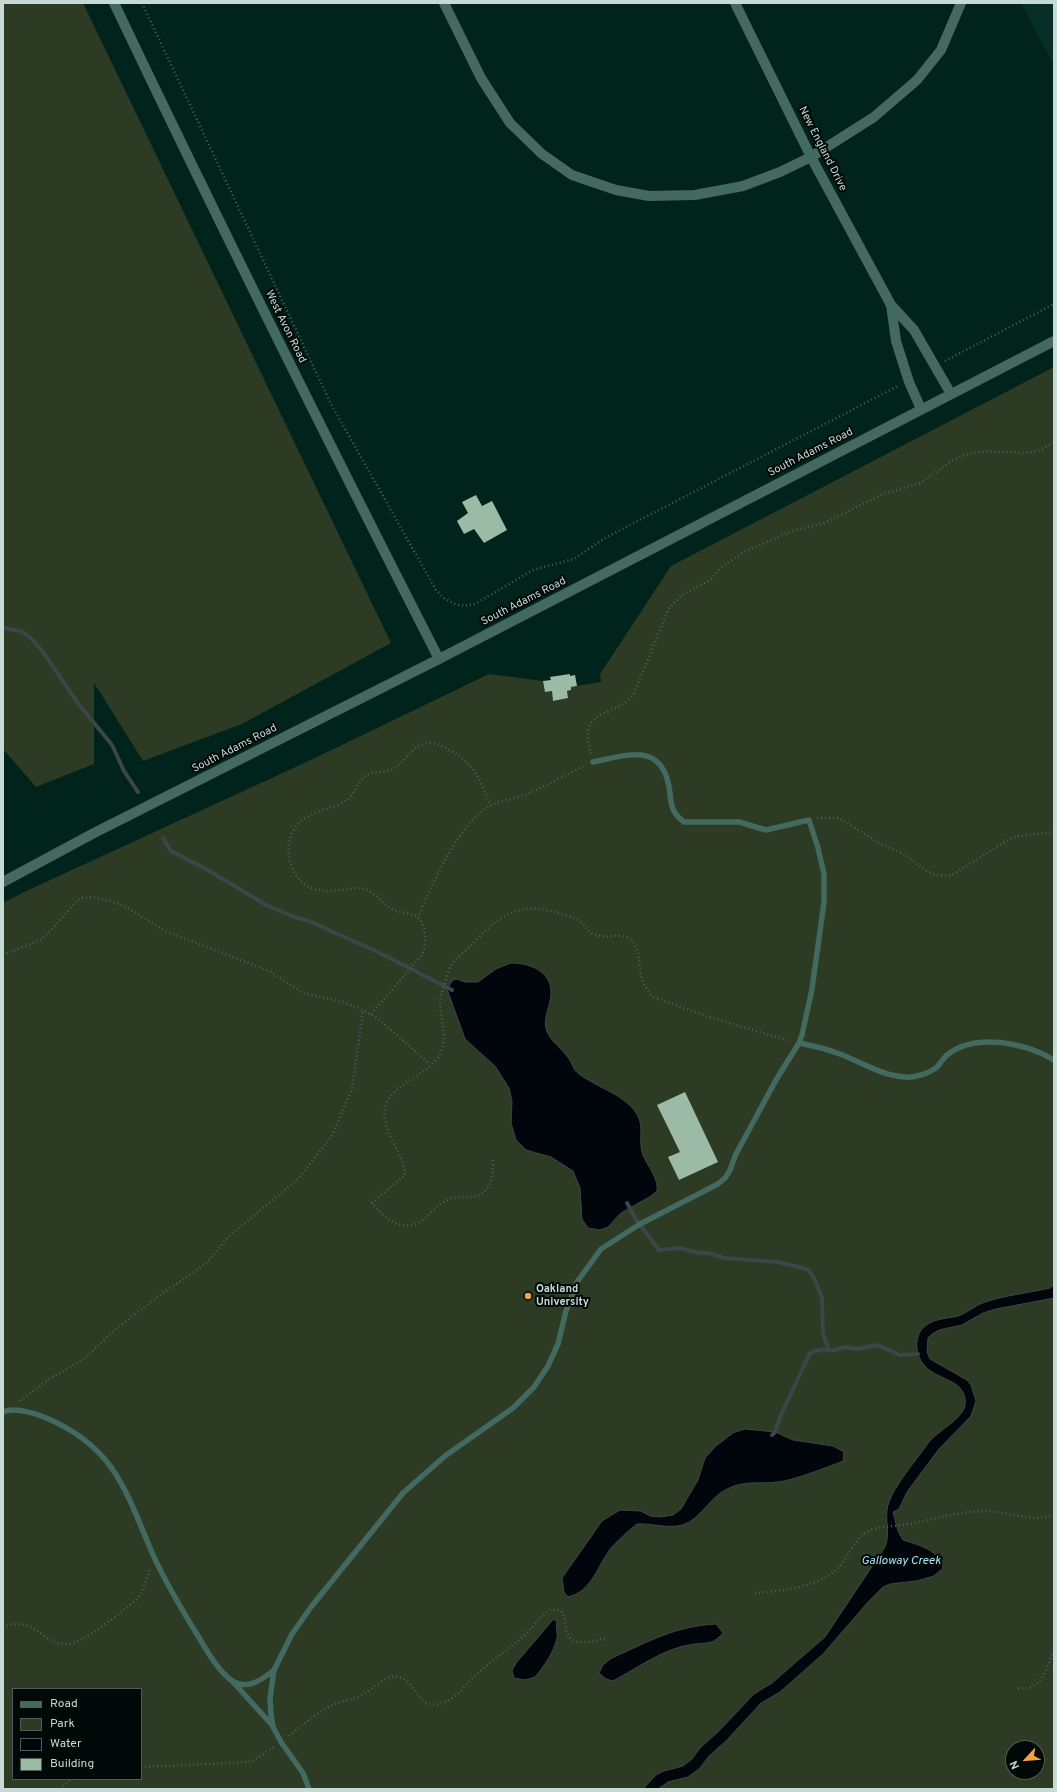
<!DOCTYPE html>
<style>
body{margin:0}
#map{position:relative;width:1057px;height:1792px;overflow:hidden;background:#00231c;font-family:Overpass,sans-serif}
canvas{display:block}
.frame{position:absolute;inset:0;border:4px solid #c5dad4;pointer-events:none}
.legend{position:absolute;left:12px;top:1688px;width:130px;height:92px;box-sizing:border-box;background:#000907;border:1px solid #4f5d59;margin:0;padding:5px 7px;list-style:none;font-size:12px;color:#c5dad4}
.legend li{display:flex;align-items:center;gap:8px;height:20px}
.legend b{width:20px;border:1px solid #4f5d59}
.north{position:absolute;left:1005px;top:1740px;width:40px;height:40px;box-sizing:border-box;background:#000907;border:1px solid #4f5d59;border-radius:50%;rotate:244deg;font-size:11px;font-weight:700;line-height:16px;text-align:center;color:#c5dad4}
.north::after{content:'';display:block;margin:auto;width:14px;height:18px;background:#f4a444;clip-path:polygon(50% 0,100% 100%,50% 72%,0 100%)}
</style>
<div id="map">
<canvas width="1057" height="1792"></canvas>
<div class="frame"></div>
<ul class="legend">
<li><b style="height:5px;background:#436960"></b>Road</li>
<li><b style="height:11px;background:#2d3a24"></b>Park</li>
<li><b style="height:11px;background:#00060c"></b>Water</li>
<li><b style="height:11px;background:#9cbba6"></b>Building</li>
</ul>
<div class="north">N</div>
</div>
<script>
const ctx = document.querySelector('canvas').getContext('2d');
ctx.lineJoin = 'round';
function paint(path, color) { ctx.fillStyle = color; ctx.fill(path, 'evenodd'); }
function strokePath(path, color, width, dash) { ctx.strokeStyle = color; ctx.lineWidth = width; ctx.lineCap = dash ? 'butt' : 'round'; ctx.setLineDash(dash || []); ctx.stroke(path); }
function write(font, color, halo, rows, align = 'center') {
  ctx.font = font + ' Overpass,sans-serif'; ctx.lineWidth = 4; ctx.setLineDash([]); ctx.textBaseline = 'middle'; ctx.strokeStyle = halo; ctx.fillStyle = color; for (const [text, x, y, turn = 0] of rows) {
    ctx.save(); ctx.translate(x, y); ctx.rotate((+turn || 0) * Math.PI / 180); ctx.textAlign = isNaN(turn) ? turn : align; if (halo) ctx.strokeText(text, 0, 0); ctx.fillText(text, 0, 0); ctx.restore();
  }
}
paint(new Path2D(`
 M1021,3H1054V66Z`), '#072e27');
paint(new Path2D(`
 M3,3H83L391,643L242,724L143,761L94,683V764L36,787L3,749Z
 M1054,367V1789H3V903L22,893L315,758L489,674L543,681L545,692L552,691L553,701L568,698L567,691L571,690V687L601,682L600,674L671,566ZM13,1689H141V1779H13ZM1013,1748H1037V1772H1013Z`), '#2d3a24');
const water = new Path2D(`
 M511,963C528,963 551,970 551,992C551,1011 537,1022 553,1041C558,1047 565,1052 569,1059C573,1064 573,1070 579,1074C596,1087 628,1096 638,1116C644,1128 638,1143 643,1155C647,1165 659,1179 657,1191L651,1196L621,1213L608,1227L600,1230L588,1228L582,1219L580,1188L573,1171L551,1157L526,1150L516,1140L511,1123L512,1101L509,1088L495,1066L465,1039L447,989L453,980L457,979L465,982H478L496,969Z
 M1054,1285V1298L996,1309L983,1313L962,1325L939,1330L932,1334L928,1338L927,1352L930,1359L967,1380L971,1385L976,1401L971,1416L939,1449L907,1492L899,1509L893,1512L898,1531L903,1540C919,1545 939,1550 943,1568L934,1576L916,1581L890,1584L883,1587L868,1602L823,1654L780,1692L761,1703L726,1741L709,1756L700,1768L688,1777L668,1782L658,1789H643L656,1775L664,1771L683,1766L692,1759L700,1748L718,1732L754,1694L772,1683L825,1637L885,1547C891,1533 884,1519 888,1505C893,1487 918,1458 929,1442C937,1432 963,1418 965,1406C969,1372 922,1385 917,1349C916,1342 918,1334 922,1329C932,1318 946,1319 958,1316C968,1313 975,1305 985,1302C1006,1295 1029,1293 1050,1288Z
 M745,1429L775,1432L793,1440L833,1446L844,1452L843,1461C828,1467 792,1481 777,1482C762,1484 748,1481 734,1486C709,1494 703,1519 682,1525C668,1529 651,1523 637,1524C628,1531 619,1539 612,1547C597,1565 593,1591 568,1597L564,1592L562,1578L602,1521L620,1510L641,1511L650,1516L660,1517L673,1515L681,1509L698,1480L705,1458L716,1446L733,1433Z
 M554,1619L557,1623C555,1628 558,1633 557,1638C554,1652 544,1666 535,1677L525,1680L514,1678L512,1670L517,1662Z
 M716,1624L723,1633C712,1645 710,1642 695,1644C666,1647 639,1667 613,1681L606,1679L599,1673L603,1665L612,1658C648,1642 675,1626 716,1624Z`);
paint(water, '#00060c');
strokePath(water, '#3b4648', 1);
strokePath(new Path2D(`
 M3,628L21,631L33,640L43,652L77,702L112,745L124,771L138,792
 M163,838L171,851L206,869L268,906L295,917L309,921L380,953L452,990
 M627,1203L637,1221L659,1250L680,1248L699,1253H709L724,1258L777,1262L807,1269L813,1276L822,1298L823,1334L829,1350
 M772,1435L775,1432L781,1415L810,1353C816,1350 825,1348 831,1351L845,1347L857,1349L878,1345L900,1355L918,1354`), '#3b4648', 4);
paint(new Path2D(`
 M476,495L482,506L492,501L507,530L484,543L474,529L464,534L457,521L468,513L462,502Z
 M570,674V676L575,675L577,686L571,687V690L567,691L568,698L553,701L552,691L545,692L543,681L551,680L550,677Z
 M685,1092L718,1162L679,1180L668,1157L680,1152L657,1105Z`), '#9cbba6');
strokePath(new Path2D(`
 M142,3L331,404L436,590L444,598L455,604L464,606L475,604L533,570L574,559L605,538L898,386
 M945,361L1054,304
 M591,754C577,704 616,720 634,693L669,608L684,594L710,580L722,567L742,553L792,531L822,524L883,494L920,483L952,461L968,454L985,451L1024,453L1037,451L1054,443
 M817,818H839L879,843L904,854L925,870L935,875L943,876L952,875L1013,837L1054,832
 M418,918C431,885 459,823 490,806C500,800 514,799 525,795C546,786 566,775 586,765
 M3,955L41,940L54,927L76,902L81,898L92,897L106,900L120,904L130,909L165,931L269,971L303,993L343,1002L363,1010L377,1018L430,1064
 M371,1014L421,956C427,945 428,920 413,915C406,912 399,913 392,909C380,902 375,891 361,888C348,888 332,893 319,890C289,886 279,843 299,823C312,810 333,810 348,799C357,792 357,779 369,774C377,771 385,773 393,769C407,761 413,742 432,743C439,744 445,748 451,751C479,766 477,780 491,805
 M493,1160C493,1177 492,1194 471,1197C463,1197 455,1196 447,1200C438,1204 431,1213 424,1219C404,1235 385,1219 372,1203L405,1175C404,1153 381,1131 385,1109C390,1083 430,1076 441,1052C449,1033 437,1015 441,996C444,986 447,973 452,964C457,956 467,950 474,943C499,915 520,901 558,913C564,915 572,916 578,920C583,923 586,928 590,932C603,943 621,928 633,942C644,954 633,977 653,997L709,1017L790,1041
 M20,1401L51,1378L79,1362L89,1355L112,1332L160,1295L207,1263L228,1237L299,1178L332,1136L352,1089L363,1010
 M755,1593C781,1591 815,1588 836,1570C850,1558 855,1533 874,1529C886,1526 898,1526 910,1524C934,1519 957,1512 982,1511C1008,1511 1025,1522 1054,1516
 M3,1627C36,1615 41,1644 66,1644C82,1645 123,1611 136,1600L142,1592L150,1568
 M1018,1688C1043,1692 1046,1667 1054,1651
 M289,1736C302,1725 318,1712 333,1705C343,1700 353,1700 362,1695C373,1689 386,1674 399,1677C418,1682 417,1714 445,1702C458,1697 468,1681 479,1672C495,1658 513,1646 528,1632C535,1625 541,1615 550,1610H557L562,1612C565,1618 565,1624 566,1630C570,1649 593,1642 605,1638
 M141,1767L251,1762L274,1747
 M60,1789L71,1779`), '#46645e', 2.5, [1, 3]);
strokePath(new Path2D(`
 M799,1043C812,1046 825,1048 837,1053C860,1061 881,1076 906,1077C915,1078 930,1073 937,1067C941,1063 943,1058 947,1055C975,1032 1026,1043 1054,1060
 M3,1412C14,1407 34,1413 44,1417C71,1428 94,1444 111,1467C130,1494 141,1528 154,1557C167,1585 182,1610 198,1636C206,1649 218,1671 231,1680C246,1691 262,1680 274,1670
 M233,1682L273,1726
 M309,1789L303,1773L281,1742L273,1727L271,1714L270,1698L274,1670L292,1634L311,1607L403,1493L445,1456L513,1408L534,1387L548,1366L558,1344L566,1311L577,1282L601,1249L640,1224L718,1184L725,1178L730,1170L736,1154L776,1080L799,1043L802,1035L812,989L824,902V874L818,848L809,820L766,830L739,822H684C673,814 671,806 670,793C664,742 631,754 593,762`), '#436960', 5.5);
strokePath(new Path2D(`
 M444,3L481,78L510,123L542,154L572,175L616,190L649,196L695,195L743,186L780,172L811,157L874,117L917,80L941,50L961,3
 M735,3L811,157L891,305L914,330L951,394
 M891,305L896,341L909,382L921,409`), '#436960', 10);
strokePath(new Path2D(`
 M114,3C219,223 328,442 439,659`), '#436960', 10);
strokePath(new Path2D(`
 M3,882L94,833L439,659L1054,341`), '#436960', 10);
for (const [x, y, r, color] of [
 [528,1296,4,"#f4a444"]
]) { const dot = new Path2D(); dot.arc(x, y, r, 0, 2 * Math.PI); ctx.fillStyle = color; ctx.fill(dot); strokePath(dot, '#000907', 1.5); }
write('11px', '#c5dad4', '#000907', [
 ["New England Drive",822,149,63],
 ["West Avon Road",285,327,64],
 ["South Adams Road",811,453,-27],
 ["South Adams Road",524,602,-27],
 ["South Adams Road",235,749,-27]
]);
write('bold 11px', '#c5dad4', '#000907', [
 ["Oakland",536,1290],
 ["University",536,1303]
], 'left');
write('italic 12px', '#a8e5fa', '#000907', [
 ["Galloway Creek",901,1562]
]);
</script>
